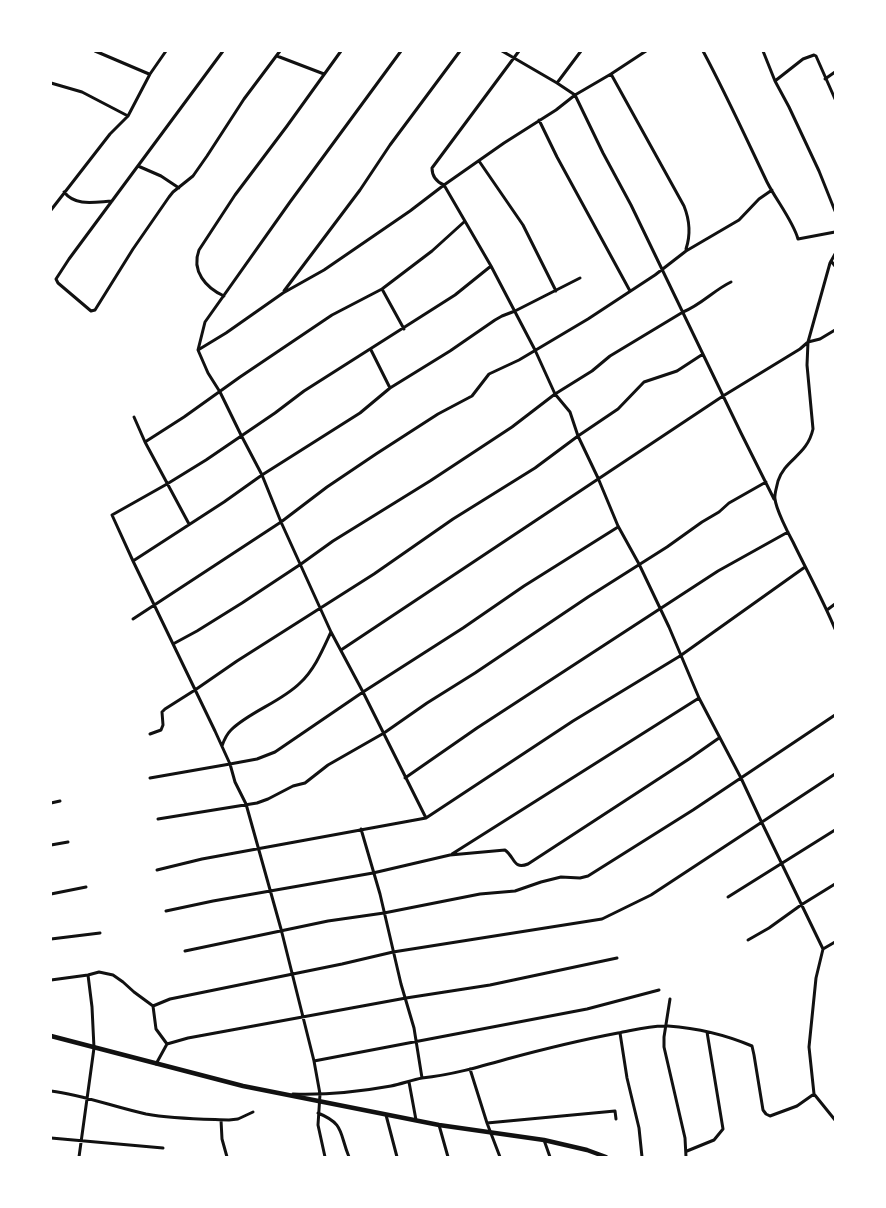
<!DOCTYPE html>
<style>
body{margin:0}
#map{position:relative;width:886px;height:1208px;overflow:hidden;background:#fff;font-family:"Times New Roman",serif}
canvas{display:block}
.frame{position:absolute;inset:0;border:52px solid #fff;pointer-events:none}
</style>
<div id="map">
<canvas width="886" height="1208"></canvas>
<div class="frame"></div>
</div>
<script>
const ctx = document.querySelector('canvas').getContext('2d');
ctx.lineJoin = 'round';
function strokePath(path, color, width, dash) { ctx.strokeStyle = color; ctx.lineWidth = width; ctx.lineCap = dash ? 'butt' : 'round'; ctx.setLineDash(dash || []); ctx.stroke(path); }
strokePath(new Path2D(`
 M95,51L149,74
 M223,51L69,259L56,279L58,283L91,311L95,310L133,249L169,197L173,192L193,176L207,156L244,99L280,51
 M401,51L290,202L205,322L198,350L208,373L220,392L241,435L262,475L281,522L331,632L363,692L426,818
 M502,51L557,83L575,95L611,74L646,51
 M519,51L432,168C432,176 437,182 444,185L491,266L535,350L555,394L570,412L578,436L598,478L618,526L639,564L669,627L699,698L741,778L762,823L823,949L816,978L809,1047L814,1094L835,1120
 M703,51C726,94 746,138 767,182C776,200 793,221 798,239L835,232
 M763,51L775,81L789,107L819,171L835,211
 M277,56L324,74
 M611,74L684,206C690,221 691,234 686,249
 M825,79L835,72
 M775,81L803,59L814,55L816,56L835,99
 M51,83L82,92L128,116
 M557,83L581,51
 M539,120L557,157L630,291
 M479,161L523,225L556,291
 M138,166L161,176L179,188
 M64,192C76,207 95,202 112,201
 M51,210L110,134L128,116L150,74L166,51
 M835,254L830,263L808,342L807,365L813,429C807,456 785,459 778,481C777,486 774,495 775,499C776,509 788,533 793,542C807,571 823,600 835,629
 M831,261L835,266
 M382,289L404,329
 M284,291L360,190L390,145L460,51
 M224,296C206,288 191,271 199,250L235,195L287,126L341,51
 M198,350L226,333L283,293L324,270L410,211L444,185L504,143L556,110L575,95L603,153L631,205L741,433L774,499
 M371,350L390,388
 M134,417L145,442L189,524
 M145,442L184,417L240,377L332,315L382,289L432,251L464,222
 M133,561L224,502L262,475L360,413L390,388L450,351L495,320L502,316L515,311L580,278
 M827,610L835,604
 M133,619L281,522L327,487L376,454L438,414L472,396L489,374L519,360L588,319L655,275L686,251L739,220L759,199L772,190
 M173,644L197,631L242,603L301,564L333,541L430,481L512,427L555,394L592,371L610,356L683,312C701,305 714,290 731,282
 M341,650L723,396L800,349L808,342L820,339L835,330
 M150,734L161,730L163,725L162,712L165,709L195,690L237,661L374,574L453,519L535,468L578,436L618,409L644,382L677,371L703,354
 M222,746C224,740 227,734 231,730C249,712 281,702 300,683C315,669 323,649 331,632
 M150,778L230,764L257,759L275,752L363,692L463,628L524,586L618,527
 M405,778L477,728L718,571L788,532
 M51,803L60,801
 M158,819L257,803L268,799L293,786L305,783L328,765L384,733L427,703L475,673L588,597L667,547L702,522L719,512L729,503L766,482
 M51,845L68,842
 M452,854L699,698
 M157,870L202,859L426,818L573,721L680,656L805,567
 M51,894L86,887
 M728,897L835,830
 M166,911L213,901L373,873L450,855L505,850C515,857 513,870 528,864L689,759L719,738
 M51,939L100,933
 M748,940L769,928L801,905L835,884
 M823,949L835,942
 M185,951L328,921L384,913L480,894L515,891L541,882L561,877L580,878L588,876L693,810L835,715
 M51,980L88,975L99,972L113,975L123,982L134,992L153,1006
 M670,999L664,1037V1047L685,1138L686,1157
 M620,1033L627,1078L639,1128L642,1157
 M167,1044L156,1029L153,1006L170,999L342,964L393,952L602,919L651,895L835,774
 M314,1061L587,1009L659,990
 M156,1064L167,1044L188,1038L406,998L490,985L617,958
 M470,1069L487,1123L500,1157
 M422,1078C451,1075 479,1067 507,1059C544,1049 581,1040 618,1033C634,1030 651,1025 668,1026C696,1028 726,1035 752,1046L754,1055L763,1110L766,1114L770,1116L797,1106L814,1094
 M409,1082L416,1120
 M51,1091C83,1095 114,1107 146,1114C173,1119 201,1119 229,1120L238,1119L253,1112
 M293,1094C325,1095 358,1092 391,1086C401,1084 412,1080 422,1078L414,1028L401,984L380,894L361,829
 M318,1113C345,1124 339,1133 349,1157
 M386,1115L397,1157
 M221,1120L222,1139L227,1157
 M487,1123L615,1111L616,1119
 M439,1125L448,1157
 M51,1138L163,1148
 M544,1140L550,1157
 M687,1151L714,1140L723,1129L707,1032
 M79,1157L94,1048L92,1007L88,975
 M325,1157L318,1125L320,1094L314,1061L281,929L246,804L235,782L230,764L215,731L133,561L112,515L167,484L206,460L275,413L304,391L455,295L491,266`), '#111', 3);
strokePath(new Path2D(`
 M51,1036L243,1086L439,1125L544,1140L587,1150L606,1157`), '#111', 4.5);
</script>
